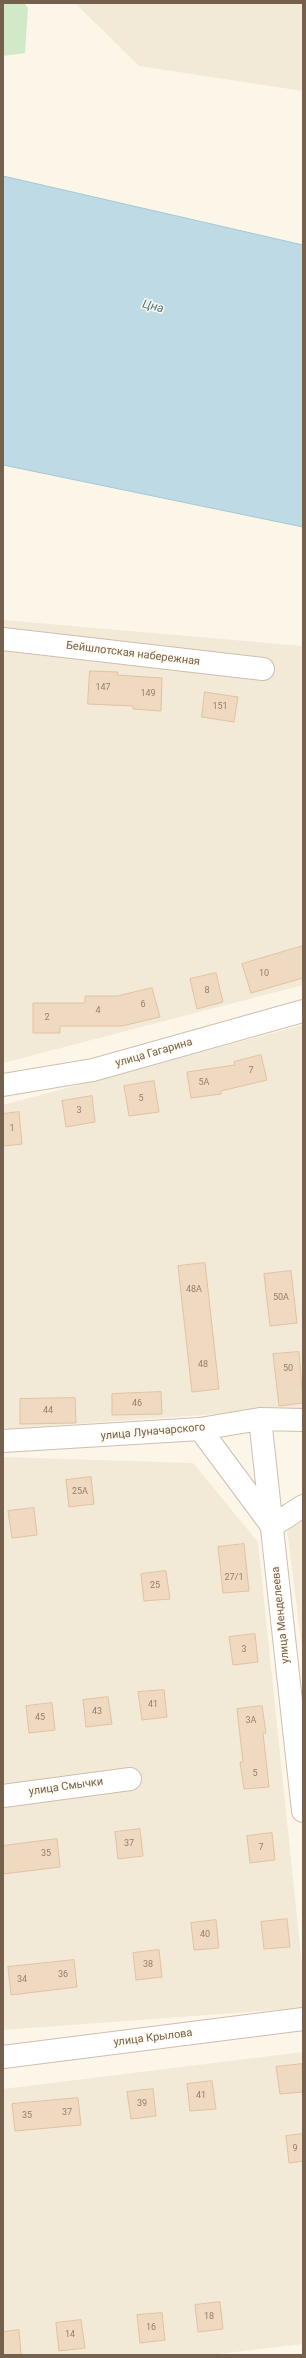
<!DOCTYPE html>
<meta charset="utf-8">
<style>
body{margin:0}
#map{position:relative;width:306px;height:2358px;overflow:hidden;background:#fcf6e8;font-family:Roboto,sans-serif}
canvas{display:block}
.frame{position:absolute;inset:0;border:4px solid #75604d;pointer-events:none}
</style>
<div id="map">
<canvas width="306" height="2358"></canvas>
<div class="frame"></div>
</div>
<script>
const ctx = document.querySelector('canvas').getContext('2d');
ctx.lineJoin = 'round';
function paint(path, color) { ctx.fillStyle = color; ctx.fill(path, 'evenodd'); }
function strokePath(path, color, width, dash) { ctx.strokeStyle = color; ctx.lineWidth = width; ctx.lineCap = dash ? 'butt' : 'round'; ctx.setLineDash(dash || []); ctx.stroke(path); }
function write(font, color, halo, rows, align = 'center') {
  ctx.font = font + ' Roboto,sans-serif'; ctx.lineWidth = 3; ctx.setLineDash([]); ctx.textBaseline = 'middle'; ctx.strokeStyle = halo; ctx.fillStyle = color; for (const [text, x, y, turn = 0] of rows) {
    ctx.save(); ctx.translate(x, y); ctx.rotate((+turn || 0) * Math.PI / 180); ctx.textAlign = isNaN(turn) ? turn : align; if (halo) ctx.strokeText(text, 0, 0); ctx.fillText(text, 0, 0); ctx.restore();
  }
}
paint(new Path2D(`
 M75,3H303V91L139,66Z
 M3,620L303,646V985L3,1063Z
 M303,1025V1408L3,1429V1105Z
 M3,1457L193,1463L258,1542L303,1975V2008L3,2030Z
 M303,1518V1656L287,1529Z
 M303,2052V2344L209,2355H3V2089Z`), '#f3e9d7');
paint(new Path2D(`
 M3,3H24L28,8L25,53L3,56Z`), '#d1e9c7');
const water = new Path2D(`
 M3,176L303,245V527L3,465Z`);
paint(water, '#bddae5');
strokePath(water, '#a4c9d6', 1);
const building = new Path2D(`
 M90,671L118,672L117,675L162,678L161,711L133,709V706L88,704Z
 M205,692L238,697L234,722L202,717Z
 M303,946V978L251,993L242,964Z
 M216,973L223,1002L197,1009L190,979Z
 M152,988L160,1017L122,1026H60V1033H33V1003H85V996H117Z
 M261,1055L267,1080L221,1091V1094L191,1098L187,1072L235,1065L234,1062Z
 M154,1081L159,1112L129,1116L124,1086Z
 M92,1096L95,1122L66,1127L62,1101Z
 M19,1112L22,1144L3,1146V1114Z
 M205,1263L219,1389L192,1392L178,1266Z
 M291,1271L297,1323L270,1326L264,1274Z
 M299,1352L303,1403L279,1406L273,1354Z
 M161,1392L162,1414L112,1415V1394Z
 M75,1398L76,1423L20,1424V1399Z
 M91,1477L94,1504L69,1507L66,1480Z
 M34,1508L37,1535L12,1538L8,1511Z
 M244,1544L249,1591L223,1593L218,1547Z
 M166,1571L170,1599L144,1601L141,1574Z
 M255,1634L258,1662L233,1665L229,1637Z
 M164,1690L167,1717L142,1720L138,1692Z
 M108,1697L112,1724L86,1727L83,1700Z
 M52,1703L55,1730L29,1733L26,1706Z
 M262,1706L266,1733H263L269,1787L244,1789L240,1762H243L237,1709Z
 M140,1829L143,1856L118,1859L115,1832Z
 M272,1833L275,1860L250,1863L247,1836Z
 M57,1839L60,1867L3,1874V1846Z
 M287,1919L290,1947L264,1949L261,1922Z
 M216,1920L219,1948L194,1950L191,1923Z
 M159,1950L162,1977L136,1980L133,1953Z
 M74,1960L77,1987L11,1995L8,1967Z
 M302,2064L303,2092L280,2094L276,2067Z
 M212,2081L216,2109L190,2111L187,2084Z
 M153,2089L156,2116L131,2119L127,2092Z
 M78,2098L81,2125L15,2131L12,2104Z
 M303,2134V2161L289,2163L286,2136Z
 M220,2302L223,2329L198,2332L195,2305Z
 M162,2313L165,2340L140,2343L137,2315Z
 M81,2320L85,2348L59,2351L56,2323Z
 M19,2330L21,2355H3V2332Z`);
paint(building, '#f0d9c1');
strokePath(building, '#e2c2a2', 1);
const minor = new Path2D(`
 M3,639L263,669
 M3,1085L93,1070L303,1011
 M260,1419L303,1811
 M200,1429L272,1526L303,1506
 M3,1441L200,1429L260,1419L303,1420
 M3,1796L130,1779
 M3,2057L303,2019`);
strokePath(minor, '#cdbfaf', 24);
strokePath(minor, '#fff', 22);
write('9px', '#947e6a', null, [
 ["147",103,688],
 ["149",148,694],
 ["151",220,707],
 ["10",264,974],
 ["8",207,991],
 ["6",143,1005],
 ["4",98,1011],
 ["2",47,1018],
 ["7",251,1071],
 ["5А",204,1083],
 ["5",141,1099],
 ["3",79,1111],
 ["1",12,1129],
 ["48А",194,1290],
 ["50А",281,1298],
 ["48",203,1365],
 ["50",288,1369],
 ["46",137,1404],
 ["44",48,1411],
 ["25А",80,1492],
 ["27/1",234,1578],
 ["25",155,1586],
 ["3",244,1650],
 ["41",153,1705],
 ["43",97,1712],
 ["45",40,1718],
 ["3А",251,1721],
 ["5",255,1774],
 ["37",129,1844],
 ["7",261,1848],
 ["35",46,1854],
 ["40",205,1935],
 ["38",148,1965],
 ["36",63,1975],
 ["34",22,1980],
 ["41",201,2096],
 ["39",142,2104],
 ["37",67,2113],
 ["35",27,2116],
 ["9",295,2149],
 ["18",209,2317],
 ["16",151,2328],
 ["14",70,2335]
]);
write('11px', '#75604d', '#fefaef', [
 ["Бейшлотская набережная",133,654,7],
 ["улица Гагарина",154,1053,-16],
 ["улица Луначарского",153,1432,-5],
 ["улица Менделеева",281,1615,-96],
 ["улица Смычки",66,1787,-8],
 ["улица Крылова",153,2038,-7]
]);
write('italic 12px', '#477587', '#fefaef', [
 ["Цна",153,307,14]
]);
</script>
